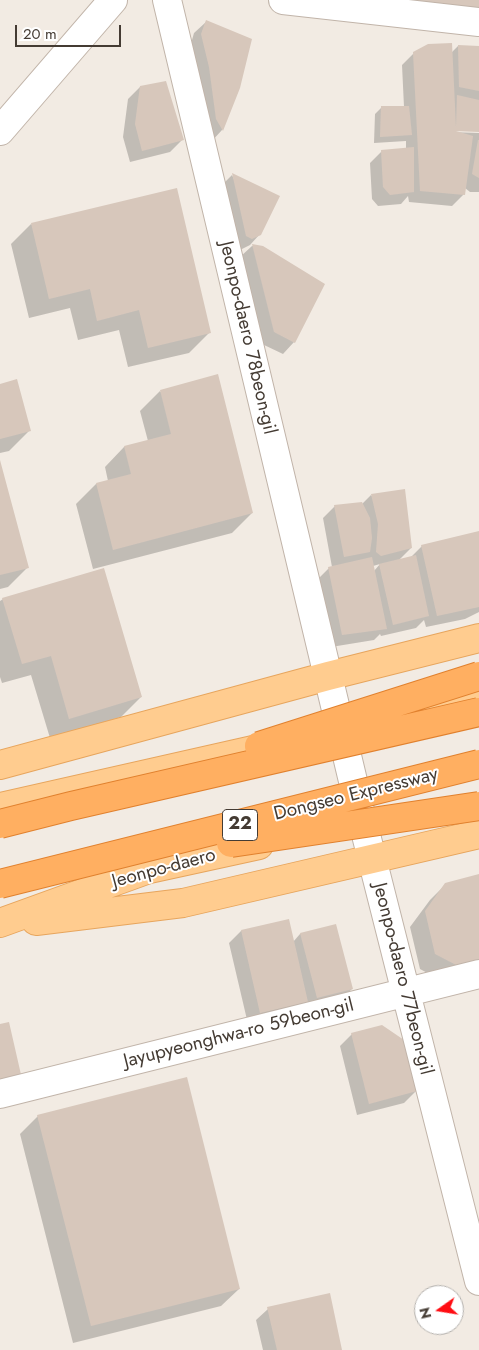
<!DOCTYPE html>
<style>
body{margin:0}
#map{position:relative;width:479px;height:1350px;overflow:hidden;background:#f2ebe3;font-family:Jost,sans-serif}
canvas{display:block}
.north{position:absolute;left:414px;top:1285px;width:50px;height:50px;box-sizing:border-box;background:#fff;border:1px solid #b4b1ad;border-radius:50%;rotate:257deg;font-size:14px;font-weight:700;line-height:20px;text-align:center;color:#443b33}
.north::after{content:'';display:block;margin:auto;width:18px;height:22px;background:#ff0d13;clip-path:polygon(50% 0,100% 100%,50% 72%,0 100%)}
.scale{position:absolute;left:15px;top:25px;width:106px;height:22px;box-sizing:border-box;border:2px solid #443b33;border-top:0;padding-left:6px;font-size:15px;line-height:18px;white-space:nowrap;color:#443b33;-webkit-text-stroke:4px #fff;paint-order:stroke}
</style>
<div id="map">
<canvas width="479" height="1350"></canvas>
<div class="north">N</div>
<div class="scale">20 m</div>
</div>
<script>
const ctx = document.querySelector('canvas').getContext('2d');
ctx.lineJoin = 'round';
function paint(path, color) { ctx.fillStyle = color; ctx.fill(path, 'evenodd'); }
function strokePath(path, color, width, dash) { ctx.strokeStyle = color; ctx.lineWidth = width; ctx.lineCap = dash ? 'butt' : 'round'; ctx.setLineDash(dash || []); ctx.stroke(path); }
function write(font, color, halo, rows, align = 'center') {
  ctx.font = font + ' Jost,sans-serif'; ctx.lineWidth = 4; ctx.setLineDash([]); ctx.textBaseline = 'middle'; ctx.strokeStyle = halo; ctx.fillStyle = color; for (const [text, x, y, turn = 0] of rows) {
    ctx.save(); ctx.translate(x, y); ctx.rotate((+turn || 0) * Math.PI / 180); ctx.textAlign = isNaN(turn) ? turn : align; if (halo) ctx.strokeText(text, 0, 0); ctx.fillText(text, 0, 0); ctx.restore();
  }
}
paint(new Path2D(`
 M206,22L238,87L222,130L211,142L190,47L194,33Z
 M458,46L479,48V130L450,129L449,132L479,133V192H470L465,188L464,194L452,206L409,202L408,196L401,204L378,206L372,199L370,163L382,151L406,149V141L374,143L375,114L381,108L404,107L402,65L414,53H451Z
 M140,87L182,140L170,152L130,162L123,137L128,99Z
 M232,175L260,234L250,245L240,250L221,186Z
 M31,224L209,333L189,353L128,367L119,330L78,340L70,308L29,318L11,244Z
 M252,246L262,247L294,342L283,354L262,344L240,257Z
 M0,385L29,431L9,451L0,453Z
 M160,391L252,513L232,533L93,569L76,504L96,484L108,481L105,467L124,447L148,441L140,411Z
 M0,463L28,567L8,587L0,589Z
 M371,495L411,548L398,561L410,558L422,546L479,532V612L465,619L426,627L424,620L416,628L381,636L380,634L374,640L331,647L317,580L329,568L332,567L323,518L335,506L362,504ZM380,564L374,571L373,566Z
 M3,599L141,697L121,717L50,738L31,675L2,683L0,677V601Z
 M479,875V976L446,983L420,969L410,927L430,900L446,884Z
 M288,921L293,942L300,934L335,926L352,989L340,1000L248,1024L229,943L241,931Z
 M352,1034L416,1091L404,1103L357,1115L340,1046Z
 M38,1116L239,1289L221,1306L73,1343L20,1134Z
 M268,1309L341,1350H263L256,1320Z`), '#0003');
paint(new Path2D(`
 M396,0H479V13Z
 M206,20L252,39L240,88L223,131L216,119L209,67L201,34Z
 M452,43L456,128L457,95L479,100V132L456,131L473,136L465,195L420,191L413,52L428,44Z
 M458,45L479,46V91L459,87Z
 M166,81L184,140L142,151L135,124L140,86Z
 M381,106H409L412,135L380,137Z
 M478,140H479V178L472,174Z
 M414,147V192L390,195L383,187L381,150Z
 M232,173L280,196L261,235L252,239L246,236Z
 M177,188L211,333L148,348L139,310L97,321L90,289L49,299L31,223Z
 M252,244L263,246L325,284L295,343L274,332Z
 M218,374L253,513L113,550L96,483L131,474L124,446L171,434L160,390Z
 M17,379L31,431L0,439V384Z
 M0,460L29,568L0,575Z
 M405,489L412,548L381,556L376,552L378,524L371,494Z
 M362,502L370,518L372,538L370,552L344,557L334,505Z
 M479,531V607L437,616L421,545Z
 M416,555L429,616L393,625L379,564Z
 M372,557L387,629L342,635L328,567Z
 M104,568L142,697L69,719L51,656L22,664L2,598Z
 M479,874V964L462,968L435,954L425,911L445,883Z
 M289,919L308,1002L260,1013L241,930Z
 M336,924L353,989L317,998L300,933Z
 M9,1022L22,1079L0,1083V1024Z
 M382,1025L404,1040L417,1091L369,1104L351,1033Z
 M187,1077L240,1289L91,1326L37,1115Z
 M330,1293L342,1350H277L267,1307Z`), '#d7c7bb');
const street = new Path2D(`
 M167,0L363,823L479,1281
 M283,0L479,22
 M0,131L113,0
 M0,1094L479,974`);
const primary = new Path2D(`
 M364,725L479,697
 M0,765L328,676L479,638
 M0,807L280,744
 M36,921L183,903L479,834
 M0,923L149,869L259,845`);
strokePath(street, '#c1b4a9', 30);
strokePath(primary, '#e7a55d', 30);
strokePath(street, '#fff', 28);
strokePath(primary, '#ffcc8f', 28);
const highwayBridge = new Path2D(`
 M259,746L479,676
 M0,824L71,806L479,712
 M231,843L479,806
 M0,884L479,764`);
strokePath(highwayBridge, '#e1812e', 30, []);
strokePath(highwayBridge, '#ffaf61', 28);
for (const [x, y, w] of [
 [240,825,35]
]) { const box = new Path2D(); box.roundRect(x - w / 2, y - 15.5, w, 31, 4); ctx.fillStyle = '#fff'; ctx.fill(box); strokePath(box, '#443b33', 1); }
write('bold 18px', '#443b33', null, [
 ["22",240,825]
]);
write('19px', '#443b33', '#fff', [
 ["Jeonpo-daero 78beon-gil",247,338,77],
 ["Dongseo Expressway",356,795,-14],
 ["Jeonpo-daero",164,869,-15],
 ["Jeonpo-daero 77beon-gil",402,979,76],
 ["Jayupyeonghwa-ro 59beon-gil",239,1034,-14]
]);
</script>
